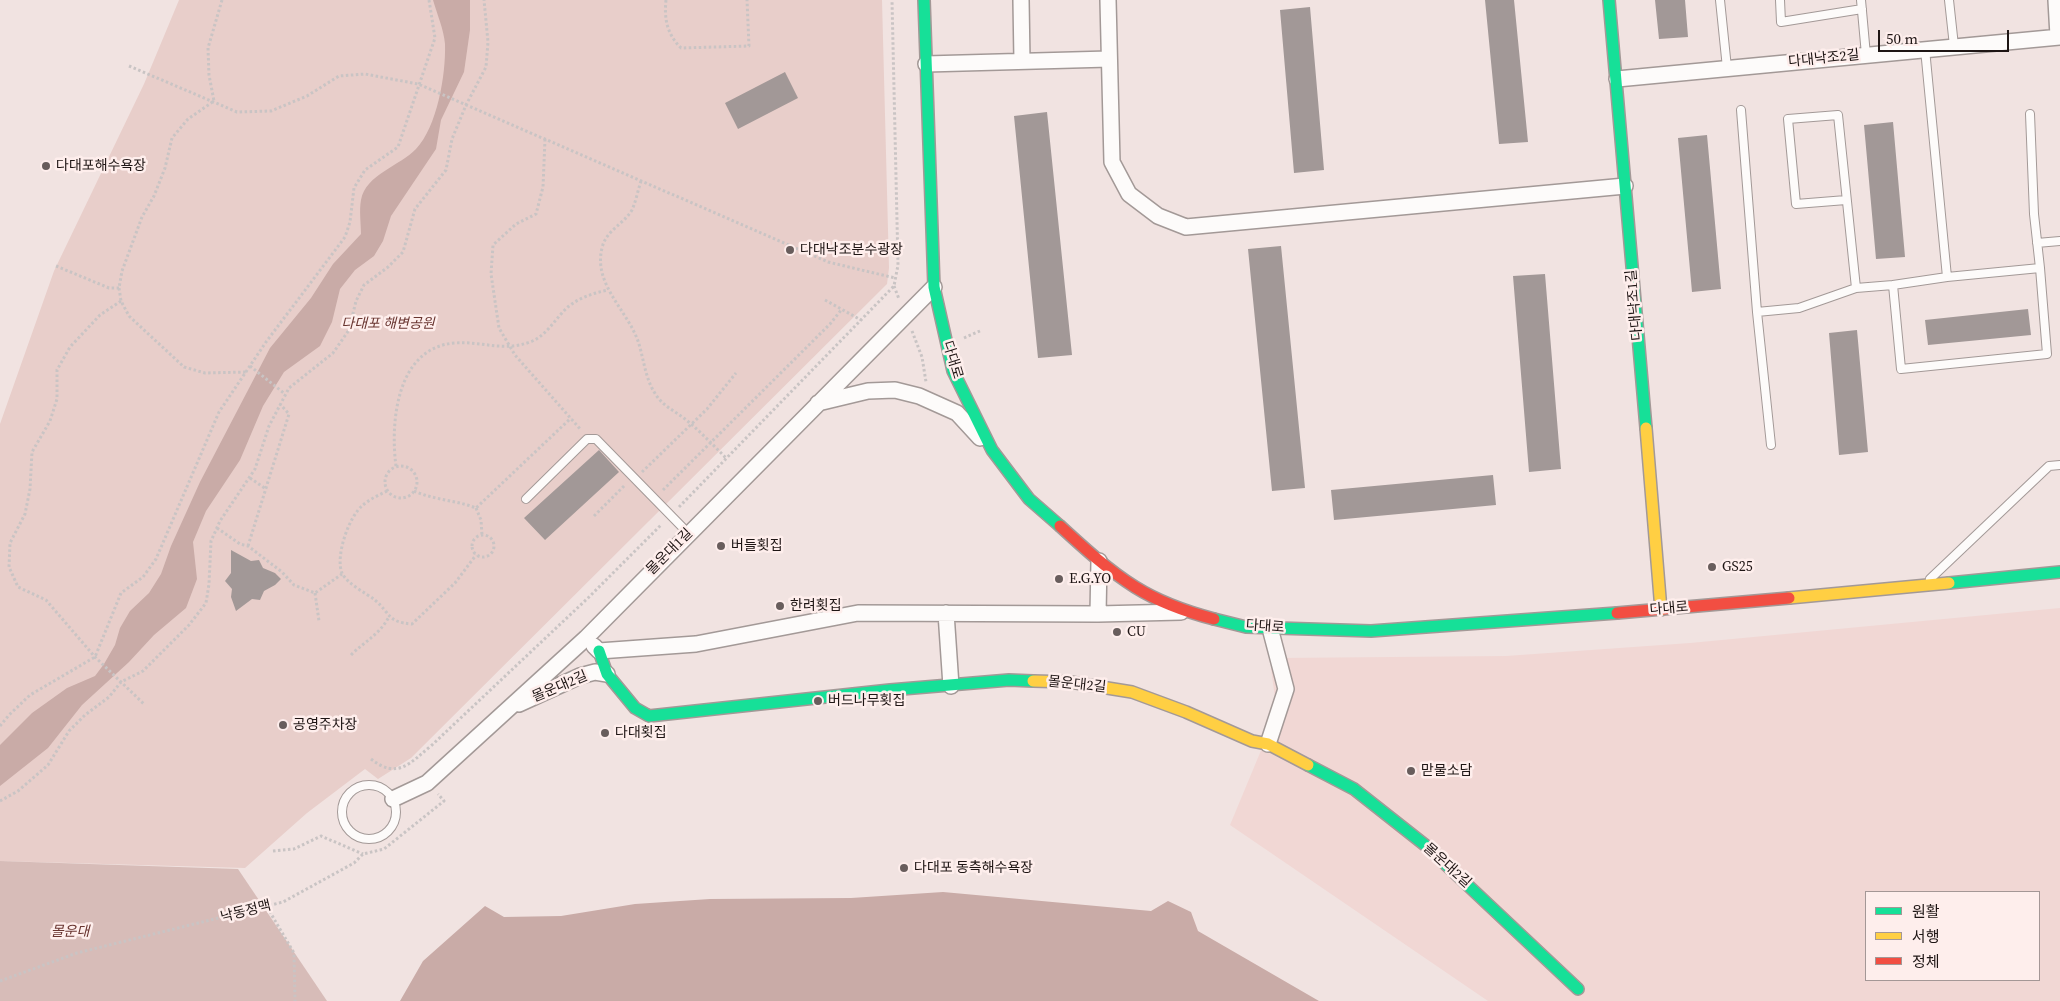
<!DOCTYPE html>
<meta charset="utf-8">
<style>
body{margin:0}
#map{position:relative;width:2060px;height:1001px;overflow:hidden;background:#f1e3e1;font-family:"Source Serif 4","Noto Sans KR",serif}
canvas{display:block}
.legend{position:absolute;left:1865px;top:891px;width:175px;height:90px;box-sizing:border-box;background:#feeeec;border:1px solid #a49796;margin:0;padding:6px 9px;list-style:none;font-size:15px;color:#1e1514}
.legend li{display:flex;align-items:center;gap:10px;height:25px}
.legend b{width:25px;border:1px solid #a49796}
.scale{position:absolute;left:1878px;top:30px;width:131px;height:22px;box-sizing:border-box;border:2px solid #1e1514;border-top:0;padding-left:6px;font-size:15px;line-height:18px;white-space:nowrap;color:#1e1514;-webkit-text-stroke:4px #feeeec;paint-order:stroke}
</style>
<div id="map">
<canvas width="2060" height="1001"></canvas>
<ul class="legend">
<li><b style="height:6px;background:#16e098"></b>원활</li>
<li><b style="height:6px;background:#ffcf43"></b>서행</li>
<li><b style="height:6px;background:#f24e42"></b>정체</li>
</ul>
<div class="scale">50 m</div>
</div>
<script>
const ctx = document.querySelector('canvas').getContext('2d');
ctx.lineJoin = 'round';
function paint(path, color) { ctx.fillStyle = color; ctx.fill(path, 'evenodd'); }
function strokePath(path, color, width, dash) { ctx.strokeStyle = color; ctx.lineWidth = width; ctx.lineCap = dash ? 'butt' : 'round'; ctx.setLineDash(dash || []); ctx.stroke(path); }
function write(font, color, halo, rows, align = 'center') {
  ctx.font = font + ' "Source Serif 4","Noto Sans KR",serif'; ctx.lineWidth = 5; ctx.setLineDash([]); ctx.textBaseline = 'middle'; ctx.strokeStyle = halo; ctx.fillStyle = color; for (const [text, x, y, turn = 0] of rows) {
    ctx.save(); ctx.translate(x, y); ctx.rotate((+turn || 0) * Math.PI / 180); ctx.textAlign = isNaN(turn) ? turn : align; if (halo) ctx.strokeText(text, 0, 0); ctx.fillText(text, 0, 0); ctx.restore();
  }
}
paint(new Path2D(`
 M2060,608V1001H1488L1230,825L1277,712L1271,669L1278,658L1506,656L1690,643ZM1866,892H2039V980H1866Z`), '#f1d7d4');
paint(new Path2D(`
 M179,0H882L889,268L887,284L411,758L378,779L365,769L307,813L245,868L0,861V424L54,271L144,84Z`), '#e8ceca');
paint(new Path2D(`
 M0,861L238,869L327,1001H0Z`), '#d7bcb8');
paint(new Path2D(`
 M433,0H470V30L464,72L441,120L436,149L391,216L383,241L374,256L355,270L340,289L332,322L320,346L284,372L263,406L240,460L206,511L193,542L197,579L186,608L154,635L129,662L82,705L48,748L0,786V745L32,713L67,688L95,676L104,664L115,645L120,628L130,611L149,593L161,574L171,546L200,482L270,348L311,298L333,264L361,234C361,224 359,210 361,200C366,174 400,166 416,149C437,127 446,75 445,44C444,30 437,14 433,0Z
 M943,892L1151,911L1168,901L1191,912L1198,931L1319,1001H400L423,961L485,906L504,917L561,916L635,904L710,899L851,898Z`), '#c9aba7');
paint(new Path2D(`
 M1485,0H1514L1528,142L1499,144Z
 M1655,0H1685L1688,37L1659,39Z
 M1310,7L1324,170L1294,173L1280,10Z
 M785,72L798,98L738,129L725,103Z
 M1047,112L1072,355L1038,358L1014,116Z
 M1893,122L1905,257L1876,259L1864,125Z
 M1707,135L1721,289L1692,292L1678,138Z
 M1281,246L1305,488L1272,491L1248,249Z
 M1545,274L1561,469L1529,472L1513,276Z
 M2028,309L2031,335L1928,345L1925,320Z
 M1857,330L1868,452L1839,455L1829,333Z
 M599,450L619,472L545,540L524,518Z
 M1493,475L1496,505L1334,520L1331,490Z
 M231,550L251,561L259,560L263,568L275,573L281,579L275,585L264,591L260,600L252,599L236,611L231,597L232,589L225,581L231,573Z`), '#a29897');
const lane = new Path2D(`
 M1720,0L1727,68
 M1780,0L1781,22L1862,9
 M1861,0L1866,55
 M1949,0L1954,46
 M1925,49L1947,277L2040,268L2047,354L1901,369L1893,285L1947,277
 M1741,110L1757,312L1799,308L1856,288
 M2030,114L2034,214L2040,268
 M1846,200L1796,204L1788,119L1838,115L1856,288L1893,285
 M2037,243L2060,241
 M1757,312L1771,445
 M526,499L587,439H596L688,533
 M1930,579L2049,466L2060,465
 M342 812a27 27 0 1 1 54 0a27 27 0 1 1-54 0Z`);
const street = new Path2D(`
 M1021,0L1022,61
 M1108,0L1112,162L1129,194L1158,216L1186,227L1625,186
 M2056,0L2058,36
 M926,64L1109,59
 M1617,79L2060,37
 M818,403L868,391L895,390L919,396L957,413L980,438
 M1099,561L1098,614L1181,612
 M946,613L951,686
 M594,646L599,651L696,644L858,613L1098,614
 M519,704L580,676L595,672L607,674
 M1268,744L1286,689L1270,628
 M393,799L427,783L586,638L934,287`);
const fast = new Path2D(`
 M924,0L934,287L953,371L992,450L1029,499L1060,526
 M1609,0L1646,428
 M1949,583L2060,572
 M1214,619L1246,627L1371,631L1617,613
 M599,651L607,674L635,708L649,716L890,690L1009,680L1033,681
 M1308,765L1354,789L1425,845L1578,989`);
const slow = new Path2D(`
 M1646,428L1661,610
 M1789,598L1949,583
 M1033,681L1070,682L1132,692L1186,712L1252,741L1268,744L1308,765`);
const jam = new Path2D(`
 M1060,526C1084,548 1108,570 1135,587C1159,602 1187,612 1214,619
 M1617,613L1789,598`);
strokePath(lane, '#a39997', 10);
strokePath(street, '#a39997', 18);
strokePath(fast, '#a39997', 14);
strokePath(slow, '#a39997', 14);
strokePath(jam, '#a39997', 14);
strokePath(new Path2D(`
 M222,0L208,48L209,75L214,101L188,119L172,138L165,168L154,196L142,217L122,271L119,288L121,301L129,316L184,367L205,373L246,372
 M666,0C664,19 667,34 681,48L749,46L747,0
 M129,66L237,112L271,111L307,96L339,76L365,74L418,84L828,262L895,278
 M545,139L543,187L536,214L516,224L493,245L491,274L499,328L515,355L581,430
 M641,181C638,190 636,201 632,210C623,225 606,230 602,248C593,284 627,310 638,341C644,359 645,379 656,395C663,406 675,411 685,419C700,431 713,445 726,458
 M56,266L109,288H119
 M894,286L899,299
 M825,300L861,320
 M121,301L100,315L70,347L57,370V399L50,421L32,452L30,489L25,514L10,543L9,567L18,587L46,600L95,657L145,705
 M912,331L922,357L926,382
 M964,338L980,331
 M250,366L285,394
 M385 482a16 16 0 1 1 32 0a16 16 0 1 1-32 0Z
 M396,466C390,421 397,347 455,343C482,341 503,352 530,342C547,336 556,317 569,306C581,297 594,293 608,290
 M642,472L707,409L736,373
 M250,478L266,489
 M663,490L830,324L842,309
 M387,491C379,495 370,499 363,505C349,516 335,556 342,573C347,584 366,593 375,600C391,614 387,622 412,624L455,583L476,555
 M414,491C434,500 456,500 476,508L571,418
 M679,507L894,286L898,265L892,0
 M476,508L481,520L482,535
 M594,516L625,485
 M217,528L240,544L248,546L282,572L294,585L315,593L342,574
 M472 546a11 11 0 1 1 22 0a11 11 0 1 1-22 0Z
 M248,546L289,414L280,404
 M315,593L319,621
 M351,655C365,641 378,636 389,617
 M0,726L9,715L30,695L95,657L121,593L143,577L156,559L219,412L266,342L345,237L350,222L354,188L365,170L398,147L435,38L429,0
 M371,759C398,780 410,763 432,745L588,598L662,524
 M0,801L18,791L48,765L69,731L85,715L109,697L121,682L143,671L189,625L206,603L209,584L211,541L220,521L255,469L269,426L289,388L333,353L349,330L356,301L364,285L388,267L403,252L415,209L446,170L452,139L466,105L486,67L488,42L484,0
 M273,851L294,849L321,836L363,854
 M267,907L294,953L295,1001
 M0,981L77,953L283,902L354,863L363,854L384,849L444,801L438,794`), '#c9c4c4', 3, [2.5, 2.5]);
strokePath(lane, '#fdfbfa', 8);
strokePath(street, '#fdfbfa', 15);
strokePath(fast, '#16e098', 11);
strokePath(slow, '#ffcf43', 11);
strokePath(jam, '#f24e42', 11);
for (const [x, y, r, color] of [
 [46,166,5,"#685d5c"],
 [790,250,5,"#685d5c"],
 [721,546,5,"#685d5c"],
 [1712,567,5,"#685d5c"],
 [1059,579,5,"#685d5c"],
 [780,606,5,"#685d5c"],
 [1117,632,5,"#685d5c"],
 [818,701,5,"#685d5c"],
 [283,725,5,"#685d5c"],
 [605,733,5,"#685d5c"],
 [1411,771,5,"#685d5c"],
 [904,868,5,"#685d5c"]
]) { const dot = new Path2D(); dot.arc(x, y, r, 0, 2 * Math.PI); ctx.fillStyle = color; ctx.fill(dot); strokePath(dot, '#feeeec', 2); }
write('14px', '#1e1514', '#feeeec', [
 ["다대낙조2길",1824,59,-6],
 ["다대낙조1길",1635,305,-95],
 ["다대로",952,360,73],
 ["몰운대1길",670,552,-45],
 ["다대로",1669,609,-5],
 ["다대로",1265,627,4],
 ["몰운대2길",1077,685,6],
 ["몰운대2길",560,687,-23],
 ["몰운대2길",1447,866,42],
 ["낙동정맥",246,912,-14]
]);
write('14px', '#1e1514', '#feeeec', [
 ["다대포해수욕장",56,166],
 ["다대낙조분수광장",800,250],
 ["버들횟집",731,546],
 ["GS25",1722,567],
 ["E.G.YO",1069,579],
 ["한려횟집",790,606],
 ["CU",1127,632],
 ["버드나무횟집",828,701],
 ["공영주차장",293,725],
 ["다대횟집",615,733],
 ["맏물소담",1421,771],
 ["다대포 동측해수욕장",914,868]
], 'left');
write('italic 14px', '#693530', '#feeeec', [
 ["다대포 해변공원",388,324],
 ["몰운대",70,932]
]);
</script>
